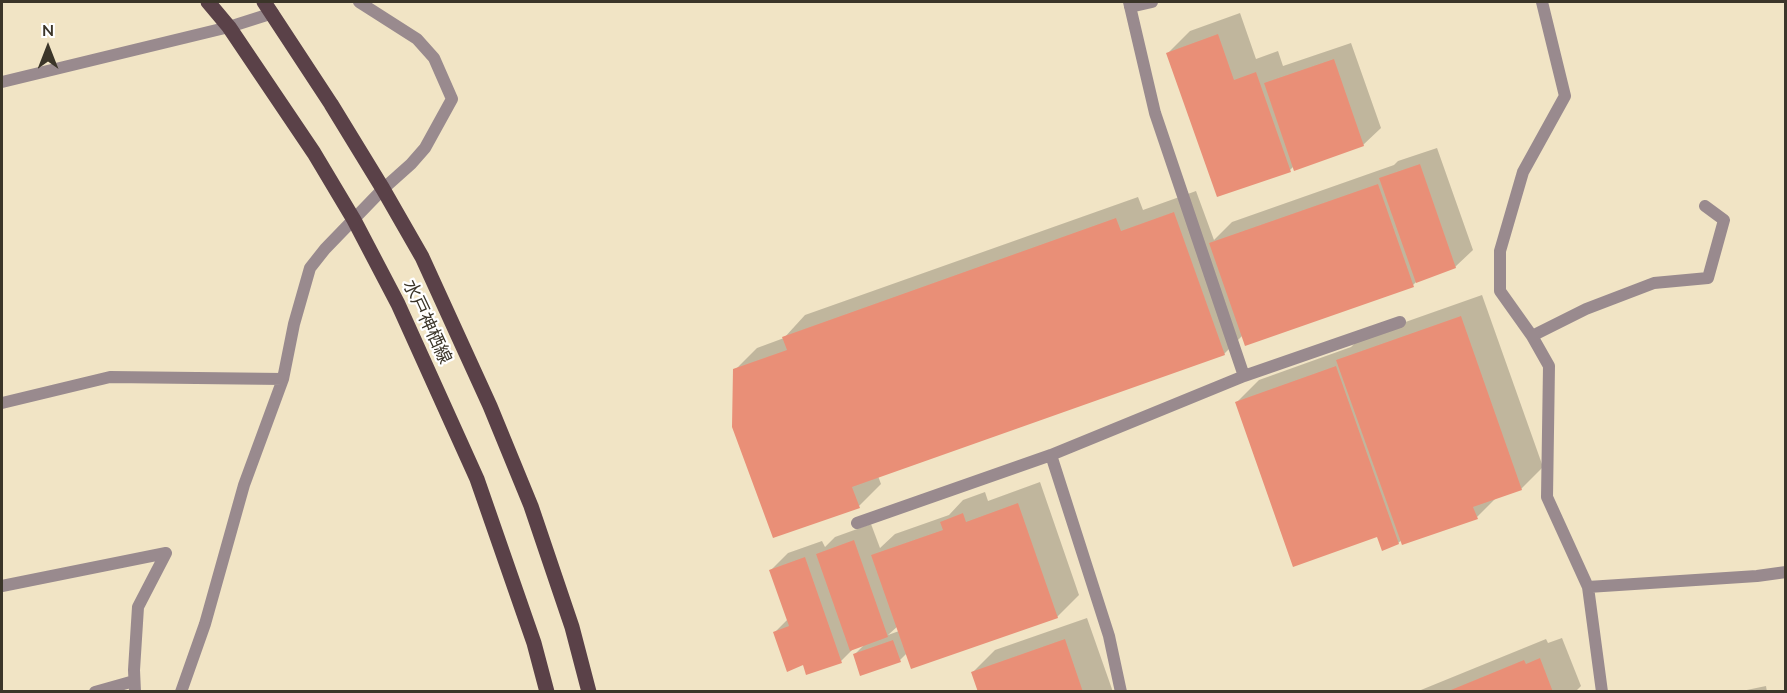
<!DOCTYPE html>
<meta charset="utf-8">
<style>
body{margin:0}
#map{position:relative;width:1787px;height:693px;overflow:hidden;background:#f1e4c5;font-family:Mulish,sans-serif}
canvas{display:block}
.frame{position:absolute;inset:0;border:3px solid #3b3529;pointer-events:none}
.north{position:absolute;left:18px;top:18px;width:60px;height:60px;-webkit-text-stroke:4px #fff;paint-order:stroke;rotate:0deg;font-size:16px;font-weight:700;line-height:24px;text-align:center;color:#3b3529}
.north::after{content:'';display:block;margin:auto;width:21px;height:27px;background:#3b3529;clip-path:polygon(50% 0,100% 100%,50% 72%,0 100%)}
</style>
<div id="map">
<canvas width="1787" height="693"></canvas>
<div class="frame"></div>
<div class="north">N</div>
</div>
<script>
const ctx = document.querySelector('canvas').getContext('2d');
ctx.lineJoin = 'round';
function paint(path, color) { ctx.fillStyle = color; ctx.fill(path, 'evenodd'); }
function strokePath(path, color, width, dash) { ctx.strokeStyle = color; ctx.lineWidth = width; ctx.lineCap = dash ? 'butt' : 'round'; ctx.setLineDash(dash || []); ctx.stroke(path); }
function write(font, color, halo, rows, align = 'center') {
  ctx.font = font + ' Mulish,"Noto Sans JP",sans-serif'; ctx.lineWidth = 4.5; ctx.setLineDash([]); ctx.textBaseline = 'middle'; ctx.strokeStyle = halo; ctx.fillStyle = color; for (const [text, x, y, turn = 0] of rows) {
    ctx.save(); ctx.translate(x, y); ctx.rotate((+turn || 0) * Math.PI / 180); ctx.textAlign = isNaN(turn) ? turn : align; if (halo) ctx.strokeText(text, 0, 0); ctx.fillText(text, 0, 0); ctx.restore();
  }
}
paint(new Path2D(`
 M1240,13L1256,59L1278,51L1283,66L1351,43L1381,128L1363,145L1294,166L1290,170L1168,53L1190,31Z
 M1437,148L1473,250L1455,267L1418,280L1413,285L1243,335L1224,354L878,476L881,484L859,506L735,370L757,348L784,338L805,315L1138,197L1143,210L1196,191L1214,240L1232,222L1394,165L1398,161Z
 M1482,295L1543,467L1521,489L1497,497L1477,517L1402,540L1398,543L1378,536L1237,402L1259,380L1351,347L1360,338Z
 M1040,482L1079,595L1057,617L907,653L900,660L854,655L865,644L855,647L841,661L804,664L774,633L788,619L771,570L788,553L822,541L825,547L835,537L871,524L880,548L895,534L949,515L963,500L985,492L988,501ZM898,626L899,631L888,635Z
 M1087,618L1113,692H980L973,672L995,650Z
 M1562,638L1581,686L1575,692H1416L1546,639L1548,643Z
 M1766,686L1767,692H1737Z`), '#0003');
paint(new Path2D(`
 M1218,34L1234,80L1256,72L1291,172L1217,197L1166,53Z
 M1334,59L1364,146L1294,171L1264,83Z
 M1420,164L1456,268L1416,283L1379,178Z
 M1378,184L1414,287L1245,346L1209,243Z
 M1174,212L1225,355L852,487L860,508L773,538L732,427L733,369L787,350L782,337L1116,218L1121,231Z
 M1461,316L1522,490L1473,507L1478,519L1402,545L1336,360Z
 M1336,366L1399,544L1382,551L1377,537L1293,567L1235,402Z
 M1018,503L1058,618L911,669L871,555L943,530L940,522L963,513L966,522Z
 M854,540L888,637L850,651L816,554Z
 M805,557L842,663L806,675L803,665L787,672L773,632L789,626L769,570Z
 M1065,639L1083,692H978L971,672Z
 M893,640L901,662L860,676L853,654Z
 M1540,658L1553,692H1446L1524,660L1526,664Z`), '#e98f77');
strokePath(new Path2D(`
 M1129,2L1155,113L1244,376
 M1542,2L1565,96L1523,172L1500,251V291L1532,336L1549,366L1547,497L1588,587
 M1130,7L1152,2
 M2,82L229,27L273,13
 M1532,336L1586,309L1654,283L1708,278L1724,220L1705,206
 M2,403L110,377L283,379
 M1051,455L1109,636L1121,692
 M857,523L1051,455L1244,376L1400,322
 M2,586L166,553L138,607L134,670L135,692
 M95,692L134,681
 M181,692L205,624L244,485L283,379L294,324L310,268L325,249L383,189L411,164L425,148L452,99L434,58L417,39L359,2
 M1602,692L1588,587L1757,576L1786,572`), '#998a8e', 12);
strokePath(new Path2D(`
 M208,2L229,27L314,153L354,220L398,304L477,479L534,643L547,692
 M264,2L331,104L383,189L422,257L490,406L531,506L572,627L589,692`), '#5a4148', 15);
write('18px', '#3b3529', '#fff', [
 ["水戸神栖線",427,322,65]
]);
</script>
